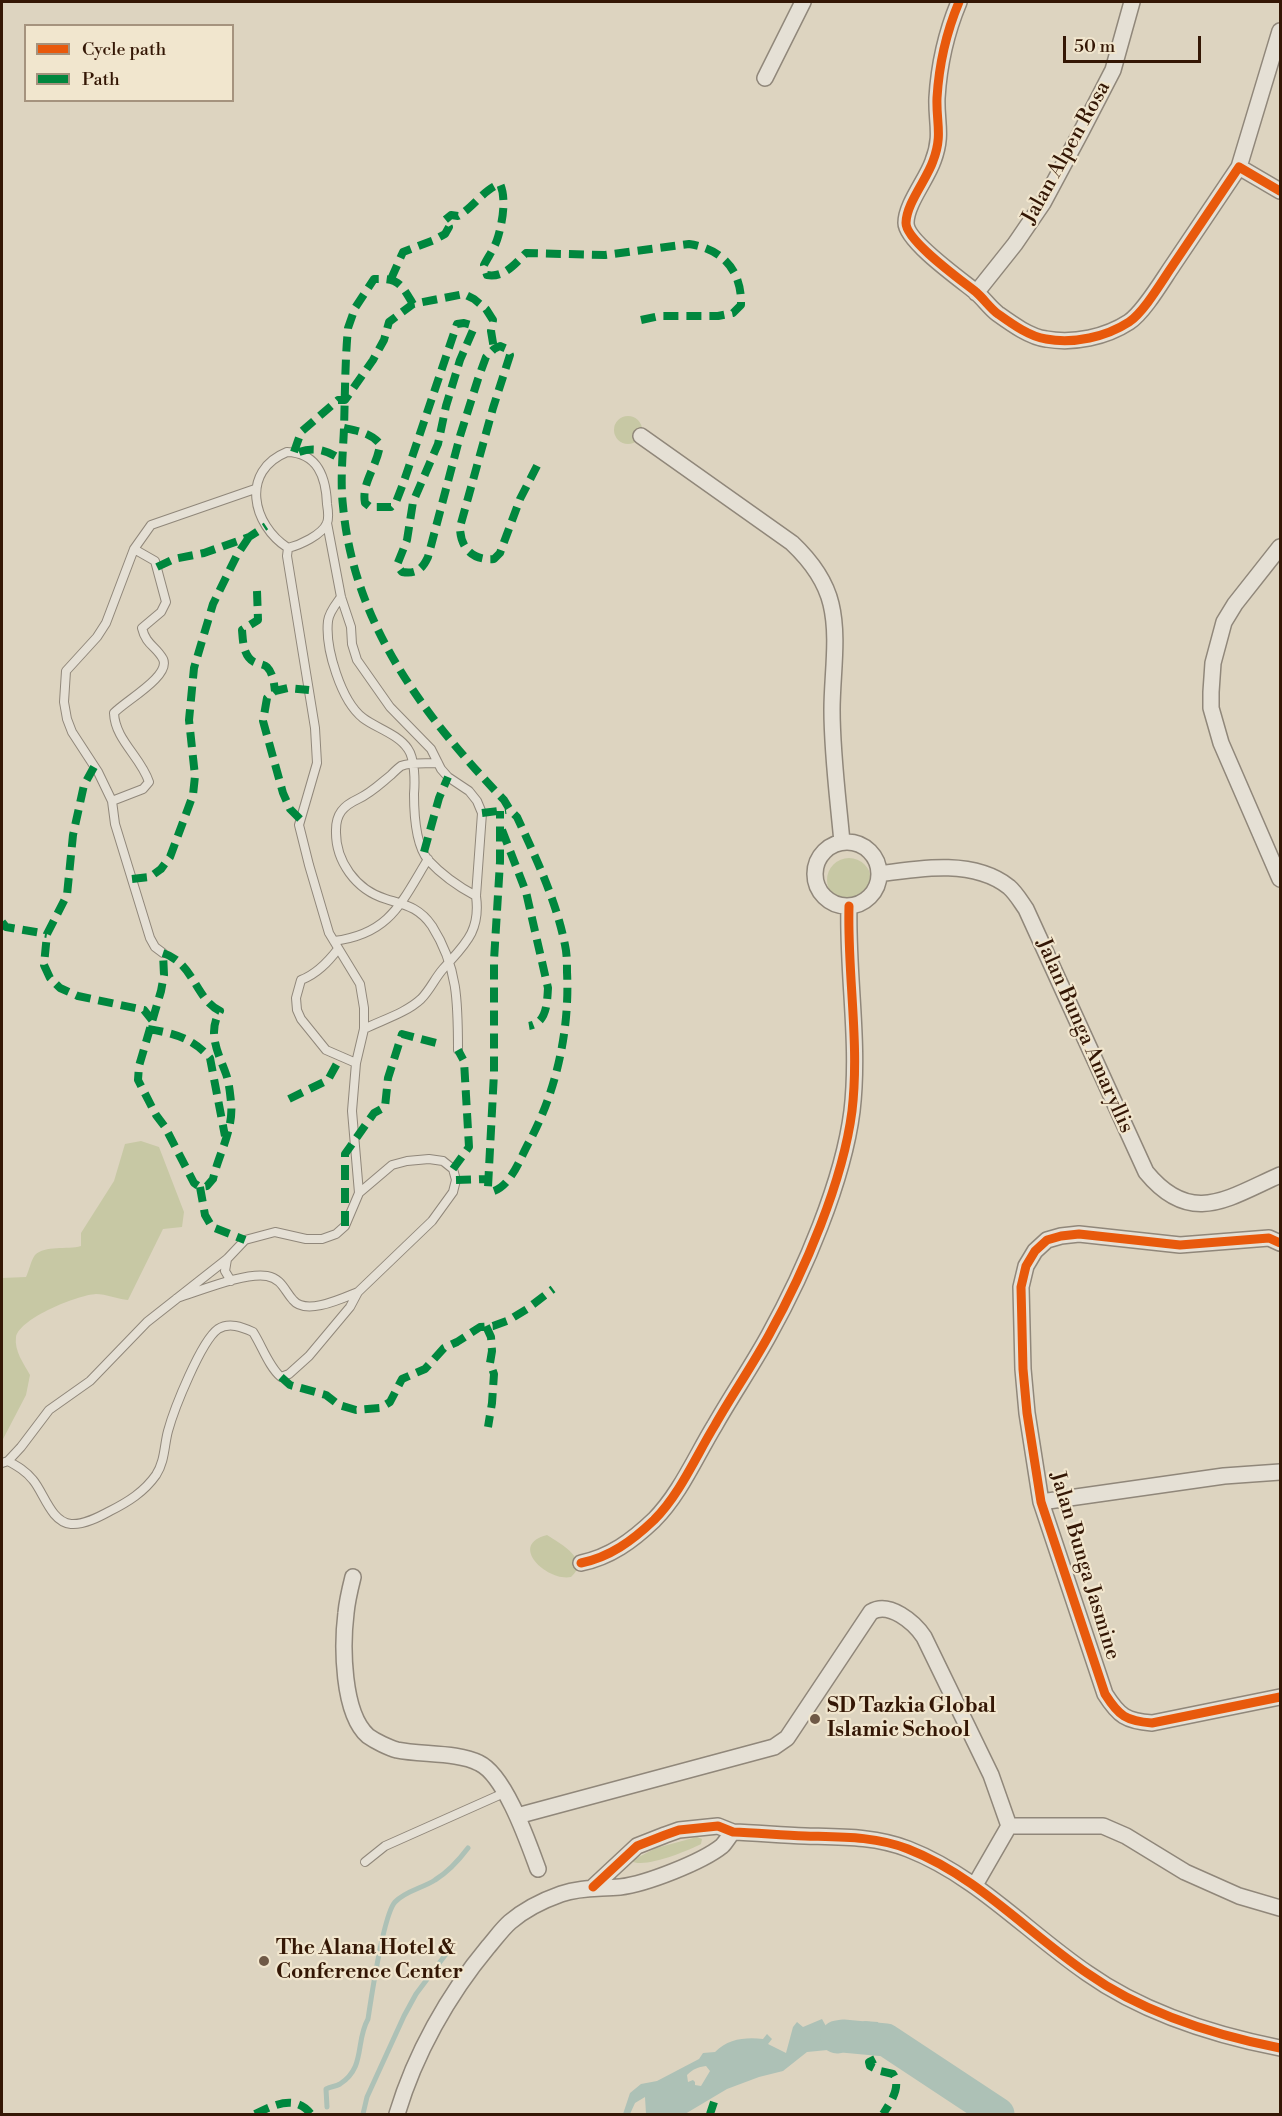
<!DOCTYPE html>
<style>
body{margin:0}
#map{position:relative;width:1282px;height:2116px;overflow:hidden;background:#ddd4c0;font-family:"Libre Bodoni",serif}
canvas{display:block}
.frame{position:absolute;inset:0;border:3px solid #341705;pointer-events:none}
.legend{position:absolute;left:24px;top:24px;width:210px;height:78px;box-sizing:border-box;background:#f1e6ce;border:2px solid #a5937e;margin:0;padding:8px 10px;list-style:none;font-size:18px;color:#341705}
.legend li{display:flex;align-items:center;gap:12px;height:30px}
.legend b{width:30px;border:2px solid #a5937e}
.scale{position:absolute;left:1063px;top:36px;width:138px;height:27px;box-sizing:border-box;border:3px solid #341705;border-top:0;padding-left:8px;font-size:18px;line-height:21px;white-space:nowrap;color:#341705;-webkit-text-stroke:4px #f1e6ce;paint-order:stroke}
</style>
<div id="map">
<canvas width="1282" height="2116"></canvas>
<div class="frame"></div>
<ul class="legend">
<li><b style="height:8px;background:#e8590c"></b>Cycle path</li>
<li><b style="height:8px;background:#00873e"></b>Path</li>
</ul>
<div class="scale">50 m</div>
</div>
<script>
const ctx = document.querySelector('canvas').getContext('2d');
ctx.lineJoin = 'round';
function paint(path, color) { ctx.fillStyle = color; ctx.fill(path, 'evenodd'); }
function strokePath(path, color, width, dash) { ctx.strokeStyle = color; ctx.lineWidth = width; ctx.lineCap = dash ? 'butt' : 'round'; ctx.setLineDash(dash || []); ctx.stroke(path); }
function write(font, color, halo, rows, align = 'center') {
  ctx.font = font + ' "Libre Bodoni",serif'; ctx.lineWidth = 4.5; ctx.setLineDash([]); ctx.textBaseline = 'middle'; ctx.strokeStyle = halo; ctx.fillStyle = color; for (const [text, x, y, turn = 0] of rows) {
    ctx.save(); ctx.translate(x, y); ctx.rotate((+turn || 0) * Math.PI / 180); ctx.textAlign = isNaN(turn) ? turn : align; if (halo) ctx.strokeText(text, 0, 0); ctx.fillText(text, 0, 0); ctx.restore();
  }
}
paint(new Path2D(`
 M614 430a14 14 0 1 1 28 0a14 14 0 1 1-28 0Z
 M827 880a22 22 0 1 1 44 0a22 22 0 1 1-44 0Z
 M141,1141L159,1147L184,1212L182,1227L163,1229L128,1300C118,1299 106,1294 96,1294C78,1295 20,1318 16,1337C14,1351 24,1364 30,1375L26,1395L2,1441V1278L26,1277C29,1271 31,1260 35,1255C45,1245 67,1250 81,1246V1233L114,1181L125,1144Z
 M547,1535C561,1544 591,1560 571,1577C548,1582 507,1545 547,1535Z
 M697,1837L702,1839L701,1844C687,1851 644,1869 631,1861L656,1848Z`), '#c7c8a4');
paint(new Path2D(`
 M822,2019L827,2028L846,2023L860,2025L864,2021L878,2022L882,2039L873,2055L862,2051L838,2049L807,2052L783,2071L759,2077L727,2089L685,2114H646L645,2097L635,2103L630,2114H623L630,2093L641,2084L657,2081L699,2059L703,2053L715,2052C728,2039 745,2037 763,2039L767,2034L772,2039L768,2044L786,2053L793,2027L797,2022L803,2027ZM706,2066L710,2071L701,2086L695,2085V2082L693,2080L688,2082L687,2075C693,2069 698,2067 706,2066Z`), '#adc1b6');
strokePath(new Path2D(`
 M327,2107L326,2089C332,2086 335,2087 340,2084C366,2067 355,2042 368,2019C371,1999 384,1914 395,1902C405,1891 423,1888 435,1880C448,1872 459,1860 468,1848
 M363,2114L367,2097L404,2016L416,1994L449,1950`), '#adc1b6', 5);
strokePath(new Path2D(`
 M837,2037L843,2036L886,2040L998,2114`), '#adc1b6', 33);
const service = new Path2D(`
 M287,452C318,453 326,477 327,504C328,510 329,518 327,523C322,535 300,545 288,548C252,525 240,471 287,452Z
 M327,523L341,597L351,627L352,644L357,660L390,707L431,749L441,769L448,777L469,791L477,801L482,813L476,896C481,932 464,945 443,969C435,978 430,990 421,999C406,1013 382,1020 364,1029
 M341,597C336,604 329,612 328,621C325,648 341,701 363,718C376,728 398,734 408,749C415,759 415,782 414,794C414,813 415,844 428,860C441,874 459,887 476,896
 M438,763C427,764 411,762 401,766C398,768 394,772 391,775C380,784 371,793 358,799C343,806 336,814 336,830C335,861 356,890 386,899C405,905 419,907 432,926C458,967 458,1003 458,1050
 M112,801L143,789L149,782C141,757 115,740 114,713C125,701 171,676 163,659C156,646 146,645 142,628L161,612L166,602L155,561L134,549
 M334,941C390,934 401,903 428,859
 M338,949C328,962 317,974 301,980L296,998L297,1010L301,1019L326,1050L356,1063
 M163,953L155,947L150,938L115,824L112,801L98,772L72,732L67,719L64,702L66,671L97,637L106,623L134,549L151,525L255,489
 M227,1259L225,1271L231,1281
 M177,1298C200,1291 245,1272 267,1276C282,1279 284,1290 293,1300C306,1316 343,1298 358,1292
 M8,1461C17,1466 26,1471 33,1480C44,1493 51,1522 71,1524C84,1525 99,1517 110,1511C128,1502 144,1492 156,1475C165,1461 164,1446 168,1431C174,1409 201,1341 218,1329C229,1322 242,1327 253,1332C262,1346 269,1367 281,1377L289,1374L309,1356L350,1307L358,1292L432,1221L453,1192L456,1180L453,1169L443,1161L429,1159L407,1161L392,1165L359,1193
 M2,1463L8,1461L21,1447L49,1410L90,1381L147,1322L227,1259L245,1240L275,1232L306,1239H322L336,1234L345,1226L359,1193L352,1111L356,1063L364,1029V1008L360,984L329,933L309,865L299,825L317,763L315,728L287,556L288,548
 M365,1862L385,1846L504,1793`);
const minor = new Path2D(`
 M959,2C946,33 939,64 937,98C936,122 943,135 933,161C927,179 906,204 906,223C906,241 961,280 976,292C984,299 990,308 998,314C1012,324 1030,337 1046,339C1074,344 1106,337 1129,322C1144,312 1162,281 1173,265C1195,232 1217,200 1239,167L1280,191
 M765,78L803,2
 M1239,167L1280,31
 M976,293L1015,244L1043,203L1081,132L1113,70L1132,2
 M641,436L792,543C810,560 825,579 831,604C839,637 832,675 832,710C832,754 838,798 842,842
 M1280,547L1235,604L1224,622L1213,663L1211,692V708L1221,743L1280,879
 M815 874a32 32 0 1 1 64 0a32 32 0 1 1-64 0Z
 M879,874C920,868 974,859 1009,887C1016,893 1021,902 1026,909L1146,1172C1191,1227 1228,1198 1280,1175
 M1280,1243L1269,1238L1180,1245L1079,1234L1061,1236L1047,1240L1035,1251L1026,1266L1021,1287L1023,1369L1027,1413L1041,1502L1105,1694C1119,1716 1126,1721 1152,1723L1280,1697
 M1041,1502L1224,1476L1280,1472
 M581,1563C610,1557 632,1541 654,1520C680,1494 696,1456 715,1425C732,1395 752,1366 769,1335C804,1272 843,1182 852,1111C860,1043 847,974 849,906
 M353,1577C350,1589 347,1601 346,1613C342,1645 342,1713 368,1736C375,1741 389,1748 397,1750C421,1755 458,1752 479,1763C505,1775 528,1842 538,1869
 M517,1816L774,1747L787,1738L871,1612C889,1601 914,1622 924,1637L991,1775L1009,1826
 M975,1885L1009,1826H1103L1126,1836L1185,1872L1239,1896L1280,1908
 M593,1887L637,1846L665,1835L679,1830L718,1826L733,1832C757,1833 781,1835 805,1836C840,1837 875,1836 908,1849C977,1876 1027,1932 1087,1973C1142,2012 1214,2035 1280,2048
 M397,2114C415,2054 448,1995 488,1947C495,1939 502,1929 510,1922C524,1910 544,1900 561,1894C581,1887 600,1889 620,1887C646,1884 702,1862 722,1846C726,1842 729,1836 733,1832`);
strokePath(service, '#90877a', 10);
strokePath(minor, '#90877a', 18);
strokePath(service, '#e5e0d5', 8);
strokePath(minor, '#e5e0d5', 15);
strokePath(new Path2D(`
 M391,279L403,252L434,240L445,234L449,227L445,220L451,215L458,216C473,208 484,189 500,184C507,199 502,225 497,240C494,249 488,257 484,265L487,275C504,278 515,264 526,253L605,255L689,244C723,249 742,271 741,305L733,313L718,316H659L641,320
 M413,304C401,284 399,278 374,279L355,308L348,328C345,361 345,395 344,428C343,454 340,480 343,506C354,625 424,716 504,800L510,810L517,817C536,858 556,900 565,945C567,954 567,963 567,972C570,1030 556,1093 528,1144C520,1159 511,1185 494,1191L488,1187L494,1073V960L500,862V811
 M344,428C358,431 371,433 380,444C378,465 361,483 365,503L370,507H391L396,502L403,484L457,324L464,323L471,325L473,330L460,360L446,406L438,444L413,502L407,540L397,565L402,572C416,574 422,570 428,557L460,436L478,379L486,357L494,349L500,346L507,349L510,355L493,408L460,527C460,548 473,561 494,559L500,553L520,499L540,460
 M294,452L301,432L338,400H345L373,360L384,340L389,322L413,304L464,294L474,299L486,309L493,320L491,331L494,349
 M299,452C315,446 328,451 342,460
 M157,567L174,559L204,553L249,537L266,526
 M257,591L258,620L242,630C243,641 243,656 254,662C258,664 264,664 267,667C273,673 274,683 275,691
 M94,767L84,785L73,835L67,895L47,934L44,965L50,978L60,988L78,996L144,1010L152,1020
 M482,813L506,810
 M300,819L290,809L283,793L263,721L267,698L275,691L288,688L309,690
 M502,830L526,892L548,988C547,1003 547,1023 529,1026
 M424,852L439,798L448,777
 M132,879L150,877L161,869L170,857L193,795L195,776L189,720L194,668L213,604L237,555L249,537
 M2,922L6,927L47,934
 M163,953C194,963 196,1000 220,1011C207,1033 218,1052 226,1074C229,1082 230,1093 231,1102C234,1129 219,1153 213,1179L207,1186L200,1187L194,1183L165,1127L156,1115L138,1080L139,1066L161,991L164,975Z
 M148,1029C173,1033 193,1038 210,1058L225,1136
 M289,1099L328,1080L340,1058
 M453,1169L469,1147L464,1061L458,1050
 M456,1180L488,1179
 M200,1187L205,1215L212,1227L245,1240
 M345,1226V1154L374,1113L385,1107L388,1078L402,1034L436,1043L438,1048
 M486,1326L491,1337L492,1351L490,1363L494,1374L492,1403L488,1427
 M281,1377L290,1385L326,1395L339,1405L356,1410L380,1408L390,1402L402,1379L425,1369L444,1348L457,1342L480,1327L493,1326L509,1320L527,1309L553,1289
 M875,2059L869,2062L870,2066L880,2071L893,2074C902,2087 890,2103 883,2114
 M255,2114C274,2105 295,2094 311,2114
 M710,2114L714,2102`), '#00873e', 8, [15, 8]);
strokePath(new Path2D(`
 M959,2C946,33 939,64 937,98C936,122 943,135 933,161C927,179 906,204 906,223C906,241 961,280 976,292C984,299 990,308 998,314C1012,324 1030,337 1046,339C1074,344 1106,337 1129,322C1144,312 1162,281 1173,265C1195,232 1217,200 1239,167L1280,191
 M1280,1243L1269,1238L1180,1245L1079,1234L1061,1236L1047,1240L1035,1251L1026,1266L1021,1287L1023,1369L1027,1413L1041,1502L1105,1694C1119,1716 1126,1721 1152,1723L1280,1697
 M581,1563C610,1557 632,1541 654,1520C680,1494 696,1456 715,1425C732,1395 752,1366 769,1335C804,1272 843,1182 852,1111C860,1043 847,974 849,906
 M593,1887L637,1846L665,1835L679,1830L718,1826L733,1832C757,1833 781,1835 805,1836C840,1837 875,1836 908,1849C977,1876 1027,1932 1087,1973C1142,2012 1214,2035 1280,2048`), '#e8590c', 9);
for (const [x, y, r, color] of [
 [815,1719,6,"#6f5946"],
 [264,1961,6,"#6f5946"]
]) { const dot = new Path2D(); dot.arc(x, y, r, 0, 2 * Math.PI); ctx.fillStyle = color; ctx.fill(dot); strokePath(dot, '#f1e6ce', 2); }
write('21px', '#341705', '#f1e6ce', [
 ["Jalan Alpen Rosa",1067,153,-61],
 ["Jalan Bunga Amaryllis",1084,1036,66],
 ["Jalan Bunga Jasmine",1084,1566,73]
]);
write('bold 21px', '#341705', '#f1e6ce', [
 ["SD Tazkia Global",827,1707],
 ["Islamic School",827,1731],
 ["The Alana Hotel &",276,1949],
 ["Conference Center",276,1973]
], 'left');
</script>
